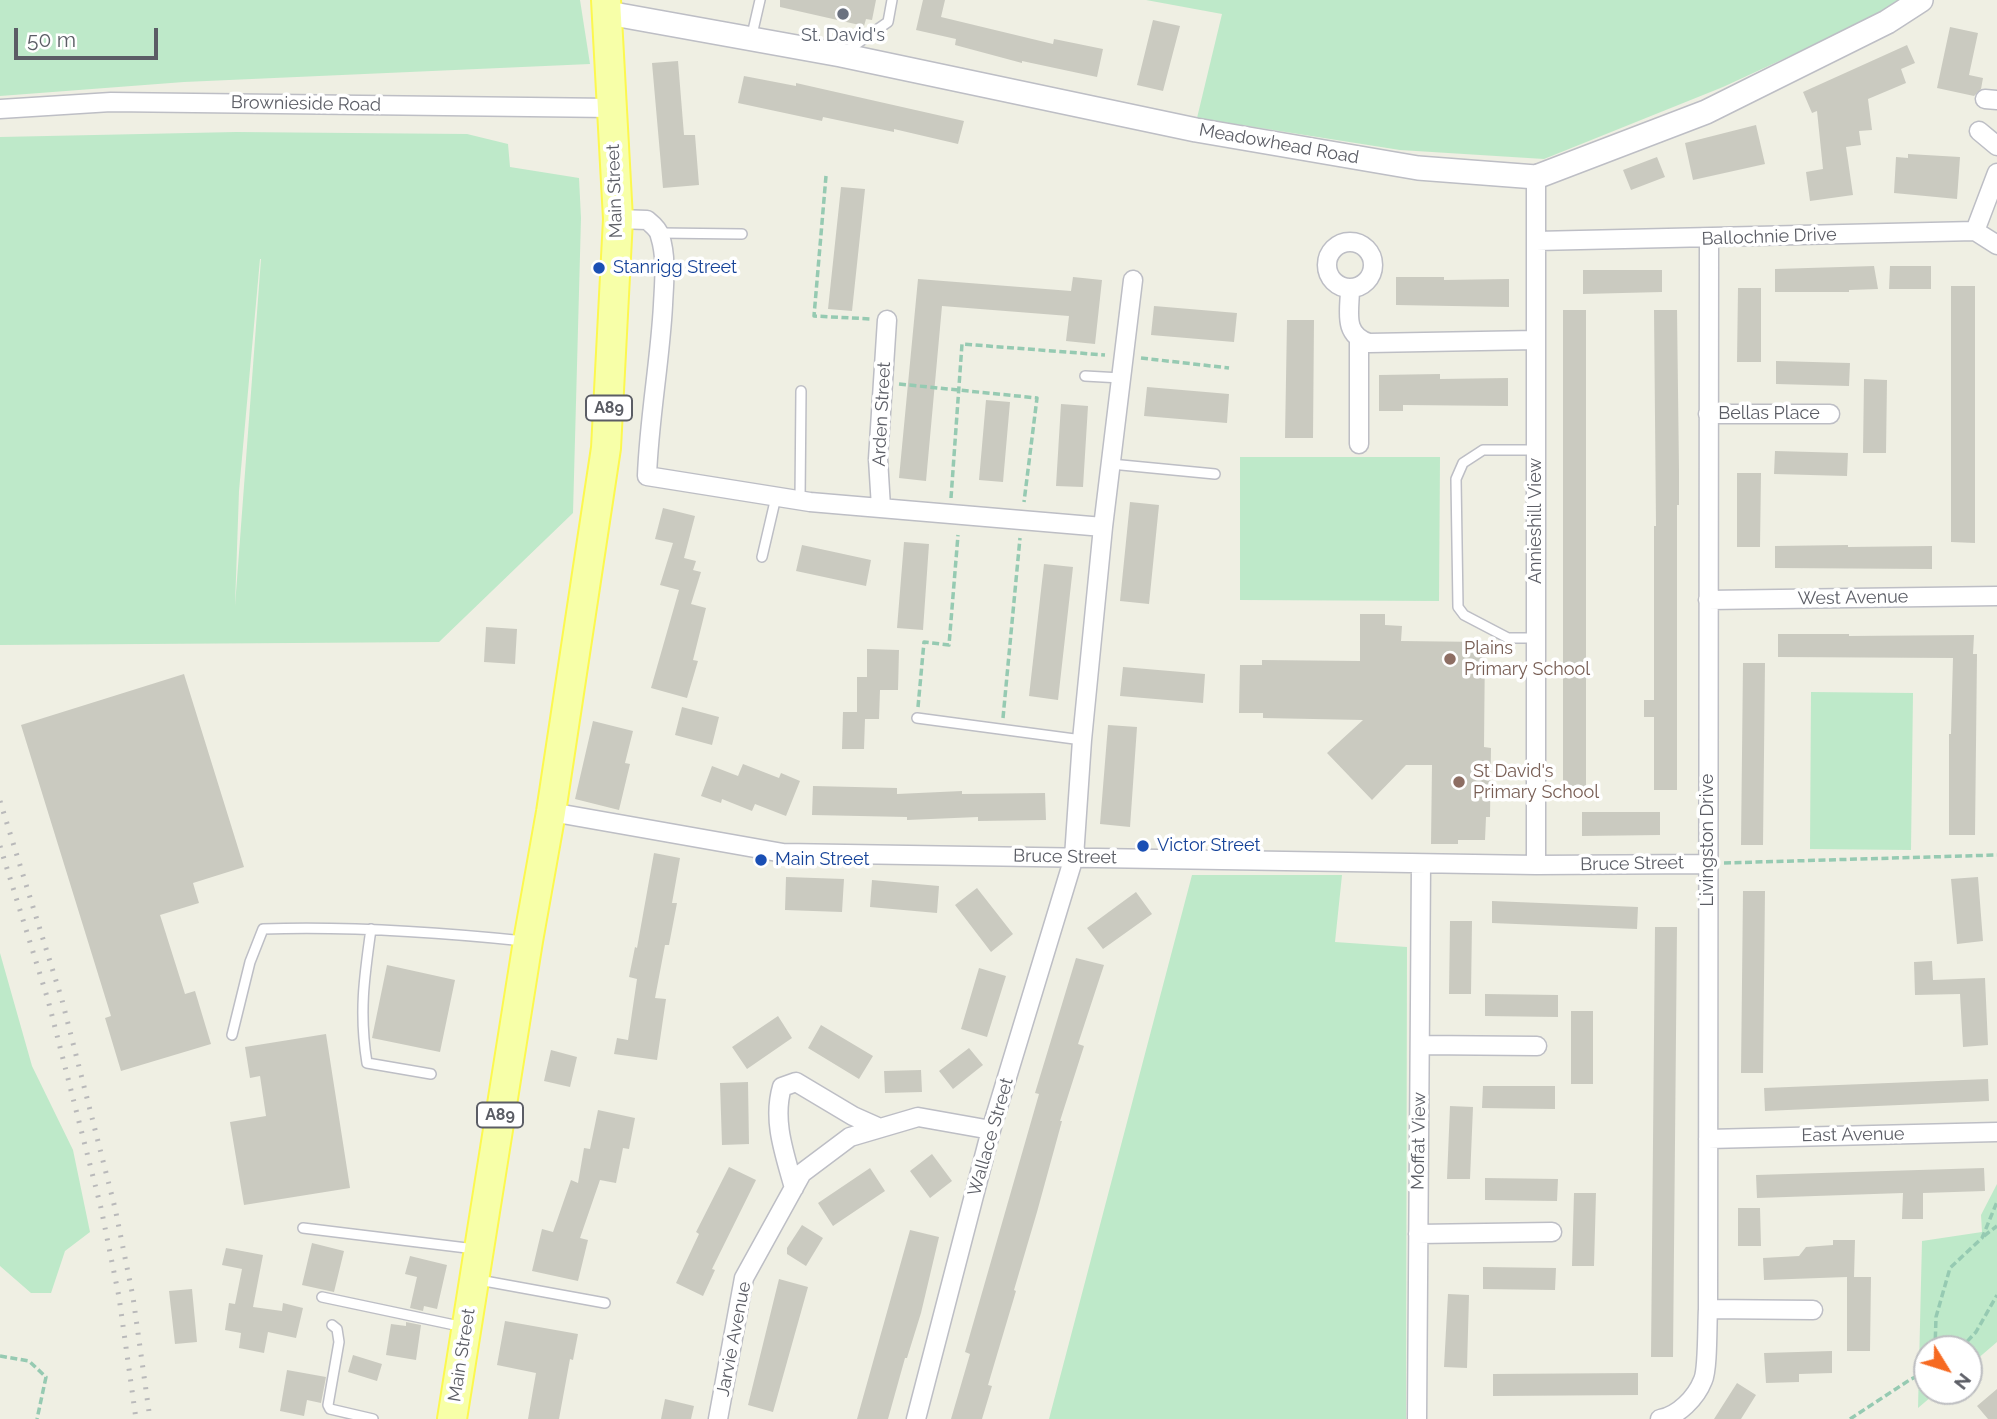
<!DOCTYPE html>
<style>
body{margin:0}
#map{position:relative;width:1997px;height:1419px;overflow:hidden;background:#efefe3;font-family:Raleway,sans-serif}
canvas{display:block}
.north{position:absolute;left:1913px;top:1335px;width:70px;height:70px;box-sizing:border-box;background:#fff;border:2px solid #bdbec1;border-radius:50%;rotate:128deg;font-size:19px;font-weight:700;line-height:28px;text-align:center;color:#5b5d65}
.north::after{content:'';display:block;margin:auto;width:24px;height:32px;background:#f66a22;clip-path:polygon(50% 0,100% 100%,50% 72%,0 100%)}
.scale{position:absolute;left:14px;top:28px;width:144px;height:32px;box-sizing:border-box;border:4px solid #5b5d65;border-top:0;padding-left:9px;font-size:21px;line-height:24px;white-space:nowrap;color:#5b5d65;-webkit-text-stroke:5px #fff;paint-order:stroke}
</style>
<div id="map">
<canvas width="1997" height="1419"></canvas>
<div class="north">N</div>
<div class="scale">50 m</div>
</div>
<script>
const ctx = document.querySelector('canvas').getContext('2d');
ctx.lineJoin = 'round';
function paint(path, color) { ctx.fillStyle = color; ctx.fill(path, 'evenodd'); }
function strokePath(path, color, width, dash) { ctx.strokeStyle = color; ctx.lineWidth = width; ctx.lineCap = dash ? 'butt' : 'round'; ctx.setLineDash(dash || []); ctx.stroke(path); }
function write(font, color, halo, rows, align = 'center') {
  ctx.font = font + ' Raleway,sans-serif'; ctx.lineWidth = 7; ctx.setLineDash([]); ctx.textBaseline = 'middle'; ctx.strokeStyle = halo; ctx.fillStyle = color; for (const [text, x, y, turn = 0] of rows) {
    ctx.save(); ctx.translate(x, y); ctx.rotate((+turn || 0) * Math.PI / 180); ctx.textAlign = isNaN(turn) ? turn : align; if (halo) ctx.strokeText(text, 0, 0); ctx.fillText(text, 0, 0); ctx.restore();
  }
}
paint(new Path2D(`
 M0,0H580L590,64L184,82L0,96Z
 M1146,0H1900L1885,12L1723,87L1544,159L1400,150L1197,118L1222,14Z
 M236,132L467,134L508,144L510,167L579,178L581,218L573,513L439,642L0,645V137ZM260,259H261L235,606L239,491Z
 M1240,457H1440L1439,601L1240,600Z
 M1811,692L1913,693L1911,850L1810,849Z
 M1192,875H1342L1335,942L1407,947L1406,1419H1049Z
 M0,953L32,1066L73,1150L90,1232L65,1251L51,1293H31L0,1266Z
 M1997,1184V1342L1969,1366V1349H1927V1391H1938L1918,1408L1922,1241L1982,1232L1981,1215Z`), '#bee9c9');
paint(new Path2D(`
 M780,0H876L872,20L866,19L864,26L780,7Z
 M923,0H945L941,17L1053,44L1054,39L1103,49L1097,77L1022,61V63L955,45L956,39L916,30Z
 M1153,20L1180,26L1163,91L1137,85Z
 M1950,27L1978,33L1969,75L1983,78L1981,89L1974,96L1937,88Z
 M1907,45L1915,63L1901,69L1906,83L1868,99L1872,130L1859,131L1861,145L1846,147L1853,195L1810,201L1806,172L1823,169L1817,111L1812,113L1803,92Z
 M678,61L684,135H695L699,185L663,188L652,63Z
 M744,76L796,86V83L964,121L958,144L894,129V132L823,117L822,121L738,103Z
 M1756,125L1765,164L1693,180L1685,143Z
 M1908,154L1960,157L1957,199L1894,193L1896,157L1908,158Z
 M1657,157L1665,177L1631,190L1623,170Z
 M841,187L865,189L852,311L828,309Z
 M1874,266L1878,289L1849,290V292H1775V269Z
 M1890,266H1931V289H1889Z
 M1583,270H1662V292L1583,294Z
 M1073,277L1102,280L1095,344L1066,341L1069,316L942,306L926,481L899,478L918,279L1071,291Z
 M1396,277H1444V280L1509,279V307L1396,305Z
 M1951,286H1975V543L1951,542Z
 M1738,288H1761V362H1737Z
 M1154,306L1237,313L1234,342L1151,335Z
 M1563,310H1586V792H1563Z
 M1654,310H1677L1679,471V505H1677V790H1654V717H1644V700H1654V526H1656Z
 M1287,320H1314L1313,438H1285Z
 M1776,361L1850,363L1849,386L1776,384Z
 M1440,374V379L1508,378V406L1403,405V411H1379V375Z
 M1864,379L1887,380L1886,453H1863Z
 M1147,387L1229,394L1227,423L1144,416Z
 M986,400L1010,402L1003,482L979,480Z
 M1061,404L1088,406L1083,487L1056,486Z
 M1775,451L1848,453L1847,476L1774,474Z
 M1737,473H1761L1760,547H1737Z
 M1130,502L1159,505L1149,604L1120,601Z
 M663,508L695,516L684,558L696,561L693,570L701,572L691,604L706,608L693,660L698,661L687,698L651,688L679,590L660,585L673,543L655,539Z
 M904,542L929,544L923,630L897,628Z
 M802,545L871,560L866,586L796,571Z
 M1848,545V547L1932,546V569L1775,568V546Z
 M1044,564L1073,567L1058,700L1029,696Z
 M1360,614H1385V625L1402,626L1401,641L1485,642L1484,747L1491,748L1490,817H1486L1485,840H1458V844H1431L1432,765H1406L1372,800L1327,753L1363,720L1263,718V713H1239L1240,665H1262V660L1360,661Z
 M486,627L517,629L515,664L484,662Z
 M1778,634H1849V636L1974,635L1973,654H1977L1975,835H1949V734H1951L1953,658L1778,657Z
 M867,649L899,650L898,690H880L879,719H865L864,749H842L843,712H857V677H867Z
 M1743,663H1765L1763,845H1741Z
 M1123,667L1205,674L1203,703L1120,696Z
 M184,674L244,867L193,883L199,903L160,915L185,994L195,991L211,1044L121,1071L105,1018L111,1016L21,725Z
 M682,707L719,717L712,745L675,735Z
 M593,721L633,731L625,763L630,764L619,810L575,799Z
 M1108,725L1137,727L1130,827L1100,824Z
 M743,764L779,778L781,773L800,781L786,816L755,804L752,811L722,799L721,803L701,796L712,766L738,776Z
 M813,786L897,788V794L962,791V794L1045,793L1046,820L978,821V817L907,820V817L812,815Z
 M1582,812H1660V835L1582,836Z
 M654,853L680,858L672,903H677L669,945H665L655,998L666,999L657,1060L614,1054L617,1038L628,1040L637,979L629,977L635,947L637,948Z
 M786,877L844,879L842,912L785,910Z
 M1978,877L1983,941L1957,944L1951,879Z
 M872,880L939,886L937,913L870,907Z
 M977,888L1013,934L991,952L955,905Z
 M1743,891H1765L1763,1073H1741Z
 M1136,892L1152,914L1103,949L1087,928Z
 M1492,901L1638,907L1637,929L1492,923Z
 M1450,921H1472L1471,994H1449Z
 M1655,927H1677L1673,1357H1651Z
 M1076,958L1104,965L1078,1044L1084,1046L1060,1121H1062L1037,1212L1014,1290L1016,1291L988,1385L992,1386L982,1419H951L970,1354L965,1352L1039,1094L1035,1093Z
 M1932,961L1933,980L1985,978L1988,1045L1963,1047L1960,994L1915,995L1914,962Z
 M387,965L455,980L440,1052L372,1038Z
 M979,968L1006,976L987,1037L961,1029Z
 M1485,994L1558,995V1017L1485,1016Z
 M1571,1011H1593V1084H1571Z
 M778,1016L792,1038L747,1069L732,1047Z
 M821,1025L873,1056L859,1079L808,1048Z
 M326,1034L350,1188L244,1205L230,1122L266,1116L260,1076L250,1078L245,1047Z
 M969,1048L983,1065L953,1089L939,1071Z
 M551,1050L577,1057L570,1087L544,1081Z
 M921,1070L922,1092L885,1093L884,1071Z
 M1988,1079L1989,1101L1765,1111L1764,1088Z
 M748,1082L749,1144L722,1145L720,1083Z
 M1483,1086H1555V1109L1482,1108Z
 M1450,1106L1473,1107L1470,1179H1447Z
 M598,1110L635,1118L629,1149L623,1148L616,1183L600,1180L580,1238L588,1240L578,1281L532,1271L542,1229L553,1232L571,1180L578,1183L584,1148L590,1149Z
 M932,1154L952,1181L930,1198L910,1171Z
 M729,1167L756,1180L712,1269L715,1270L703,1296L676,1283L699,1234L696,1232Z
 M870,1168L885,1191L833,1226L818,1203Z
 M1984,1168L1985,1191L1923,1193V1219H1902L1903,1193L1757,1198L1756,1175Z
 M1485,1178L1558,1179L1557,1201L1485,1200Z
 M1574,1193H1596L1594,1266H1572Z
 M1738,1208H1760L1761,1246H1738Z
 M802,1225L823,1238L806,1266L787,1254V1248Z
 M910,1230L939,1237L921,1313L907,1358H905L888,1419H857Z
 M1833,1240H1855L1854,1277H1871L1870,1351H1847V1277L1764,1280L1763,1258L1799,1256L1806,1247L1833,1245Z
 M312,1243L344,1251L334,1292L302,1285Z
 M226,1248L263,1255L253,1307L282,1311L283,1303L303,1308L296,1338L268,1332L264,1353L239,1348L241,1333L225,1330L229,1303L235,1304L242,1269L222,1265Z
 M410,1256L447,1265L437,1309L424,1306L423,1311L410,1308L417,1277L405,1274Z
 M1483,1267L1556,1268L1555,1290L1483,1289Z
 M779,1279L808,1287L773,1412L748,1405Z
 M192,1289L197,1342L175,1344L169,1291Z
 M1448,1294L1469,1295L1467,1368L1444,1367Z
 M505,1321L578,1334L573,1360L570,1359L559,1419H528L536,1373L497,1365Z
 M406,1322L421,1325L416,1360L386,1355L391,1324L406,1326Z
 M1832,1351V1373L1799,1374V1382L1766,1383L1764,1353Z
 M353,1355L382,1364L377,1381L348,1372Z
 M287,1370L326,1377L321,1403L307,1400L304,1416L280,1411Z
 M1638,1373V1395L1493,1396V1374Z
 M1737,1383L1756,1395L1741,1419H1714Z
 M1997,1389V1419H1988L1977,1406Z
 M665,1399L694,1406L691,1419H661Z`), '#cacac0');
const service = new Path2D(`
 M751,39L760,0
 M845,52L888,22L892,0
 M660,233L742,234
 M1085,376L1121,378
 M1536,450H1483L1463,463L1456,479L1458,607L1464,615L1508,638H1536
 M1111,464L1215,474
 M800,500L801,391
 M762,557L776,497
 M917,718L1082,740
 M371,929C364,978 359,1014 367,1063L431,1074
 M232,1035L250,962L263,929C350,926 437,932 524,941
 M303,1228L475,1249
 M479,1280L605,1303
 M322,1297L464,1327
 M332,1325L337,1329L339,1342L328,1405L330,1409L373,1419`);
const minor = new Path2D(`
 M1985,99L1997,100
 M0,109L111,102L612,108
 M1979,131L1997,146
 M618,219L647,220C652,224 659,230 660,236C667,258 664,283 663,305C660,362 649,419 647,476L810,502L1103,527
 M1975,231L1997,173
 M1536,241L1975,231L1997,245
 M1327 265a23 23 0 1 1 46 0a23 23 0 1 1-46 0Z
 M1350,288C1350,311 1342,334 1369,343L1536,340
 M1359,340V444
 M1708,414H1830
 M881,507L878,459L887,320
 M1708,600L1997,596
 M551,812L783,853L1536,865L1708,864
 M1536,865V177
 M1420,1045L1537,1046
 M1708,1139L1997,1132
 M794,1188C785,1155 772,1121 782,1087L796,1082L853,1116L880,1128
 M1418,1234L1552,1232
 M1708,1309L1813,1310
 M718,1419L744,1278L802,1173L850,1137L918,1117L991,1130
 M916,1419L991,1130L1074,857L1082,740L1103,527L1133,280
 M1417,1419L1421,864
 M1660,1419C1678,1416 1696,1398 1703,1380C1708,1369 1707,1324 1708,1309L1709,238`);
const tertiary = new Path2D(`
 M608,13L841,55L1196,130L1418,168L1536,177L1706,112L1887,22L1921,0`);
const primary = new Path2D(`
 M452,1419L528,941L551,812L606,448L618,219L606,0`);
strokePath(service, '#bdbec5', 12);
strokePath(minor, '#bdbec5', 21);
strokePath(tertiary, '#bdbec5', 26);
strokePath(primary, '#fcf84f', 32);
strokePath(new Path2D(`
 M826,176L814,316L871,319
 M1141,358L1229,368
 M899,384L1037,398L1024,502
 M951,498L962,344L1105,355
 M918,707L924,642L949,645L958,535
 M1003,718L1020,538
 M1724,863L1997,855
 M1984,1236L1997,1226
 M1935,1349L1936,1317L1950,1268L1982,1238L1997,1202
 M1960,1349L1976,1332L1997,1295
 M0,1356L29,1361L46,1377L37,1419
 M1850,1419L1911,1379L1927,1372`), '#96cab2', 3.5, [7, 3.5]);
strokePath(service, '#fff', 9);
strokePath(minor, '#fff', 18);
strokePath(tertiary, '#fff', 23);
strokePath(primary, '#f7ffa8', 28);
strokePath(new Path2D(`
 M0,801L62,1000L115,1208L133,1297L150,1419
 M0,846L48,1000L101,1208L119,1297L136,1419`), '#b9b9ba', 5, [2, 9]);
for (const [x, y, r, color] of [
 [843,14,7,"#6b7280"],
 [599,268,7,"#1a4fb4"],
 [1450,659,7,"#8d6e63"],
 [1459,782,7,"#8d6e63"],
 [1143,846,7,"#1a4fb4"],
 [761,860,7,"#1a4fb4"]
]) { const dot = new Path2D(); dot.arc(x, y, r, 0, 2 * Math.PI); ctx.fillStyle = color; ctx.fill(dot); strokePath(dot, '#fff', 2.5); }
for (const [x, y, w] of [
 [609,408,46],
 [500,1115,46]
]) { const box = new Path2D(); box.roundRect(x - w / 2, y - 12.5, w, 25, 5); ctx.fillStyle = '#fff'; ctx.fill(box); strokePath(box, '#5b5d65', 2); }
write('bold 16px', '#5b5d65', null, [
 ["A89",609,408],
 ["A89",500,1115]
]);
write('18px', '#5b616d', '#fff', [
 ["St. David's",843,36]
]);
write('18px', '#5b5d65', '#fff', [
 ["Brownieside Road",306,104,1],
 ["Meadowhead Road",1279,144,10],
 ["Main Street",615,191,-92],
 ["Ballochnie Drive",1769,237,-2],
 ["Arden Street",882,414,-87],
 ["Bellas Place",1769,414],
 ["Annieshill View",1536,521,-90],
 ["West Avenue",1853,598,-1],
 ["Livingston Drive",1708,840,-90],
 ["Bruce Street",1065,857,1],
 ["Bruce Street",1632,864,-1],
 ["East Avenue",1853,1135,-1],
 ["Wallace Street",991,1137,-74],
 ["Moffat View",1419,1141,-89],
 ["Jarvie Avenue",734,1339,-79],
 ["Main Street",462,1355,-81]
]);
write('18px', '#164399', '#fff', [
 ["Stanrigg Street",613,268],
 ["Victor Street",1157,846],
 ["Main Street",775,860]
], 'left');
write('18px', '#785e54', '#fff', [
 ["Plains",1464,649],
 ["Primary School",1464,670],
 ["St David's",1473,772],
 ["Primary School",1473,793]
], 'left');
</script>
